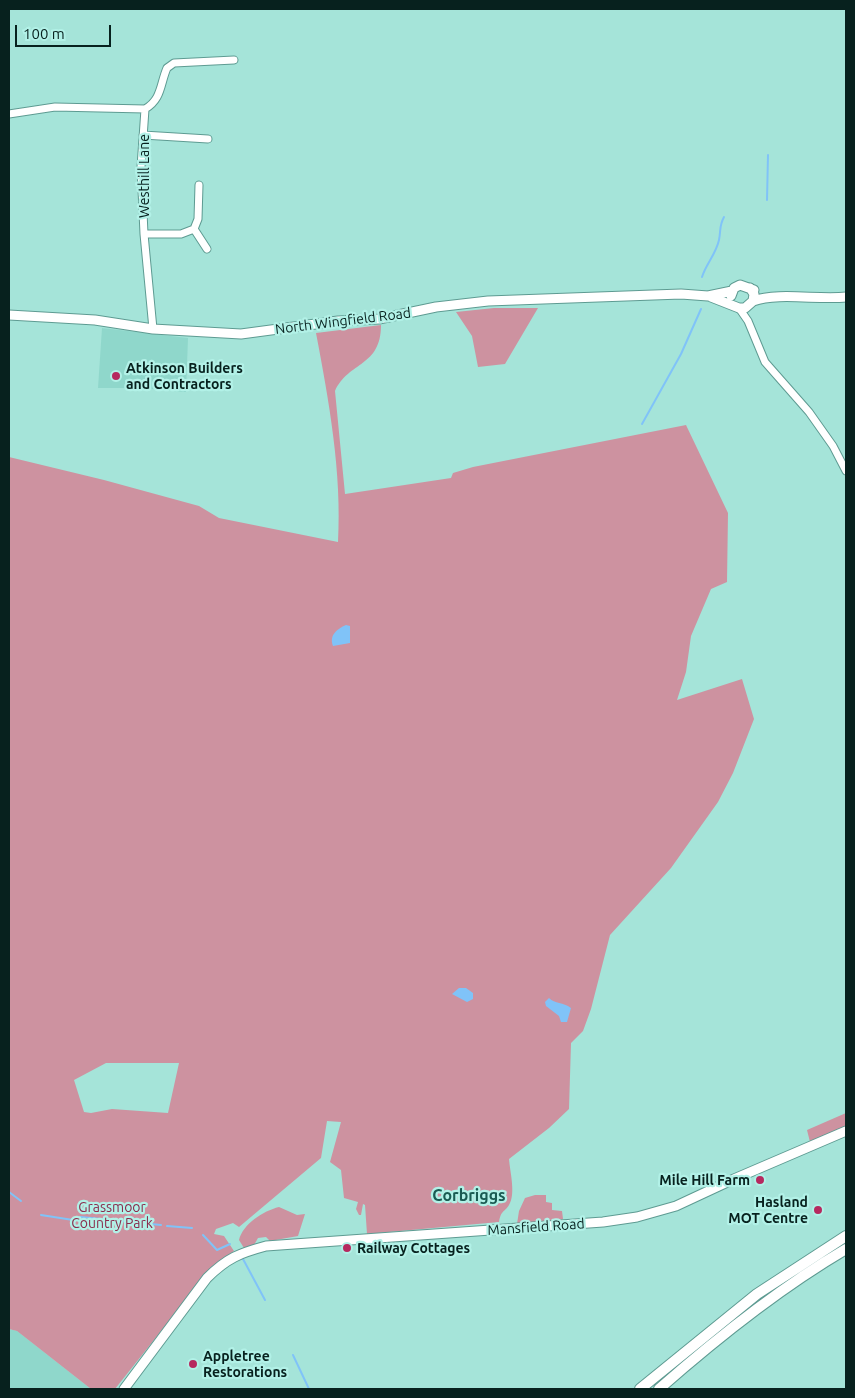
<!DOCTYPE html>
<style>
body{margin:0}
#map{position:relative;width:855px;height:1398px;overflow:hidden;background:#a5e4d9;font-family:Ubuntu,sans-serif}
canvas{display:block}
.frame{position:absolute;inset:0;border:10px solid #07211e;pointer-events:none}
.scale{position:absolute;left:15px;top:25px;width:96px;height:22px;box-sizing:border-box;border:2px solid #07211e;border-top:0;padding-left:6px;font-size:15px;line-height:18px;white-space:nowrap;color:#07211e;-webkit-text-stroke:4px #b2f1e7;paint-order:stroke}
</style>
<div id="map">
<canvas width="855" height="1398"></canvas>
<div class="frame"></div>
<div class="scale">100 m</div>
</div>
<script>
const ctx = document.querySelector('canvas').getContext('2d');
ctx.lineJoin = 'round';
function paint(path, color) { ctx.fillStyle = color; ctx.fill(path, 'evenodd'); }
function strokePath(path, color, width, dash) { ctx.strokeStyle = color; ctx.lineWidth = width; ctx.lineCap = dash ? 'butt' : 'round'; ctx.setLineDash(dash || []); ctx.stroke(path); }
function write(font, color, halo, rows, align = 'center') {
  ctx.font = font + ' Ubuntu,sans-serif'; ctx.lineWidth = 4.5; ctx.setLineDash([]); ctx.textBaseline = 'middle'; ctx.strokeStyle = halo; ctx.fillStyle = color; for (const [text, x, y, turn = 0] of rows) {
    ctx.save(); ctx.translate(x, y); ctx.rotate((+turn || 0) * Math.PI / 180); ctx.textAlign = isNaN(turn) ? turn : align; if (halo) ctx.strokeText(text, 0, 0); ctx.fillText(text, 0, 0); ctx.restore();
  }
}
paint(new Path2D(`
 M102,328L188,338L186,392L139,388H98Z
 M9,1329L17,1331L91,1389H9Z`), '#8fd7cb');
paint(new Path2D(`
 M494,308H538L505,364L478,367L472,336L456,312Z
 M381,325C381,367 349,361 335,391L345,494L451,478L453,473L473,467L686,425L728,513L727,582L711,589L691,636L686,672L677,700L742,679L754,719L733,773L718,802L671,868L610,935L591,1009L583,1031L571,1043L569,1109L549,1128L509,1159C510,1172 516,1194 509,1205C504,1213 501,1210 499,1222L367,1234L365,1205L363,1204L361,1215H359L356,1209L358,1202L344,1198L341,1170L330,1162L341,1122L327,1121L321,1158L239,1227L233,1223L216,1229L214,1234L224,1236L234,1251L212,1267L115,1389H91L17,1331L9,1329V457L104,480L199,506L219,518L338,542C342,473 329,401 316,333ZM106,1063H179L168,1113L112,1109L91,1113L84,1112L74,1080Z
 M846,1113V1127L810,1142L807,1130Z
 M535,1195H546V1202L552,1203V1210L562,1211L563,1219L550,1223L517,1224L519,1211L525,1198Z
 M279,1207L297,1215L305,1214L298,1236L270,1241L266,1237L258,1238L254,1245L244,1248L239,1240C243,1224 263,1211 279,1207Z`), '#cd92a0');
paint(new Path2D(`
 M346,625L350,626V643L333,646C329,635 337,629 346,625Z
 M459,988H466L473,993V999L467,1002L452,994Z
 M549,998C555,1004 563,1002 571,1008L567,1022H561L559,1016L546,1006L545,1002Z`), '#80c3f8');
strokePath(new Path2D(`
 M767,200L768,155
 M702,277C706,264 716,254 719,240C721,230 719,226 724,217
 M642,424L681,354L701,309
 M9,1192L21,1201
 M41,1215L73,1220L81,1217L161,1225
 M167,1226L192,1228
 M203,1235L217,1250L230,1244
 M243,1259L265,1300
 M293,1355L309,1389`), '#80c3f8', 2);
const minor = new Path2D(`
 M145,109L141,167L144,234L153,329
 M145,109C162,99 160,84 167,68L174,63L234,60
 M9,114L55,107L145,109
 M143,135L208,139
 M194,229L207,249
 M144,234H181L194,229L198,219L199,185
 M739,308L748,321L765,362L809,412L833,446L846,471`);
const major = new Path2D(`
 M731,296L734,288L740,285L754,290
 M711,297L739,308H745L753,301L754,294L750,288
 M753,301C778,292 818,300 846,297
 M9,315L95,320L153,329L241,334L338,321L379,319L436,307L488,301L681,294L708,296L732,291
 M124,1389L207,1278C227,1258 240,1253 266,1246L603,1222L637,1217L676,1206L734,1179L846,1131`);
const highway = new Path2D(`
 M640,1389L757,1294L846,1236
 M659,1389C718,1337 778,1289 846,1249`);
strokePath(minor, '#5e9b92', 9);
strokePath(major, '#5e9b92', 11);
strokePath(highway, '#5e9b92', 12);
strokePath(minor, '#fff', 7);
strokePath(major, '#fff', 9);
strokePath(highway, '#fff', 10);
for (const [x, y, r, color] of [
 [116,376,5,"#b6295f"],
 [760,1180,5,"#b6295f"],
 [818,1210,5,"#b6295f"],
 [347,1248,5,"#b6295f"],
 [193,1364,5,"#b6295f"]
]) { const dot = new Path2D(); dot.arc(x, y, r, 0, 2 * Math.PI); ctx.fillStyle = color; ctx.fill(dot); strokePath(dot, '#b2f1e7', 2); }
write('14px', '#07211e', '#b2f1e7', [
 ["Westhill Lane",144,176,-90],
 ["North Wingfield Road",343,321,-7],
 ["Mansfield Road",536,1227,-4]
]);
write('bold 14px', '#07211e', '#b2f1e7', [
 ["Atkinson Builders",126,368],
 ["and Contractors",126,384],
 ["Mile Hill Farm",750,1180,"right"],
 ["Hasland",808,1202,"right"],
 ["MOT Centre",808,1218,"right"],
 ["Railway Cottages",357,1248],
 ["Appletree",203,1356],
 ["Restorations",203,1372]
], 'left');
write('14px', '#8a2b4c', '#b2f1e7', [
 ["Grassmoor",112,1207],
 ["Country Park",112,1223]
]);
write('bold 16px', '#1a5b52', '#b2f1e7', [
 ["Corbriggs",469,1196]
]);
</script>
